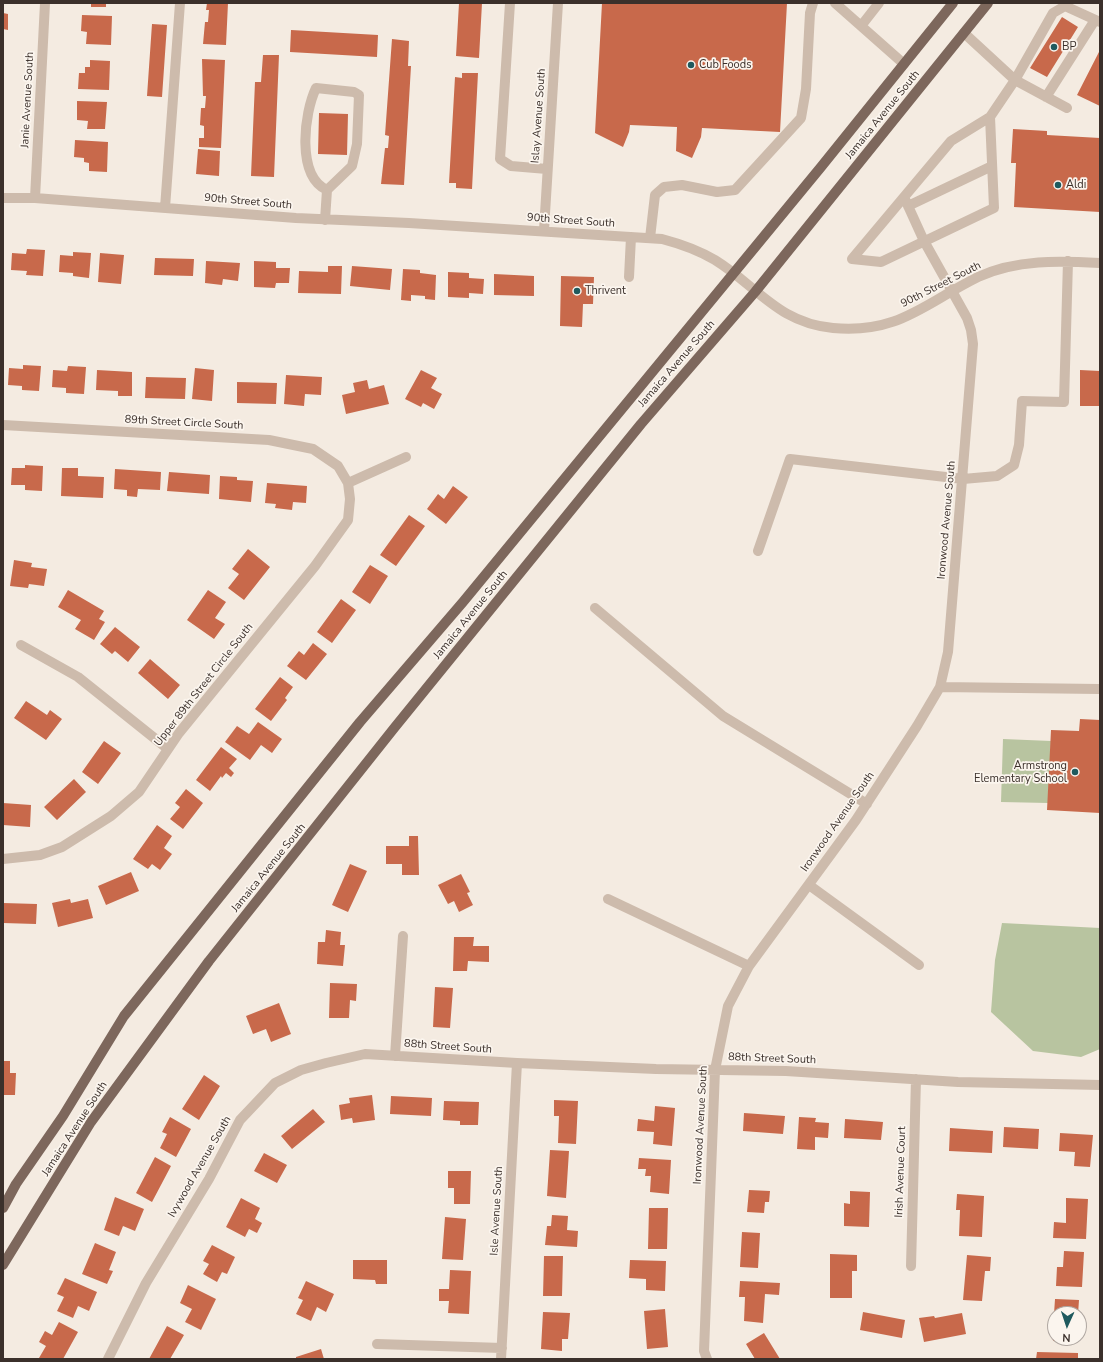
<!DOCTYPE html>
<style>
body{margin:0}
#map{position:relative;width:1103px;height:1362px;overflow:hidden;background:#f4ebe1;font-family:"Nunito Sans",sans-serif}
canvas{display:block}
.frame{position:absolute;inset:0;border:4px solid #3b302b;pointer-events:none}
.north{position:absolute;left:1047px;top:1306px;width:40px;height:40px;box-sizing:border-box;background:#fbf5ee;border:1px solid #aea6a0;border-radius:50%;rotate:183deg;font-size:11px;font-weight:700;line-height:16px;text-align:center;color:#3b302b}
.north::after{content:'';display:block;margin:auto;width:14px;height:18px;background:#1f5a5e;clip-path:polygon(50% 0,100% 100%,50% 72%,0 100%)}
</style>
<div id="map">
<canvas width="1103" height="1362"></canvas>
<div class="frame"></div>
<div class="north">N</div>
</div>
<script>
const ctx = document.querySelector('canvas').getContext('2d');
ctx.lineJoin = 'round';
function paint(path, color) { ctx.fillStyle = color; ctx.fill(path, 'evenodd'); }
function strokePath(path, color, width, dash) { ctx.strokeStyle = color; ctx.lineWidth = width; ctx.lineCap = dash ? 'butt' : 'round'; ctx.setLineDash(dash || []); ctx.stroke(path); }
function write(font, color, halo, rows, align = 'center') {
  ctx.font = font + ' "Nunito Sans",sans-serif'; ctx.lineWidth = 3.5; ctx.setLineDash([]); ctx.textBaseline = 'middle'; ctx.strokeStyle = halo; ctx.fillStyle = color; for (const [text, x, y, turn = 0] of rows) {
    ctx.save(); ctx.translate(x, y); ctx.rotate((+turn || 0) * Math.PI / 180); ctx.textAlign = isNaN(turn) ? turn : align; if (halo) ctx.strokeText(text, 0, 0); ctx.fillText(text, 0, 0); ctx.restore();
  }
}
paint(new Path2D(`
 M1003,739L1051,741L1048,803L1001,802Z
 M1002,923L1100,928V1049L1081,1057L1033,1051L991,1012L995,960Z`), '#b8c4a0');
paint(new Path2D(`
 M91,3H106V7H91Z
 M207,3H228L226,45L203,44L205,22H208L209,10H206Z
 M459,3H482L479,58L456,56Z
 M602,3H787L780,132L702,128L701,137L692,158L676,151L677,127L630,125L629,132L623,147L595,133Z
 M3,13L8,14V30L3,29Z
 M82,15L112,16L111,45L86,44L87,32L81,31Z
 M1062,17L1078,27L1047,77L1030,68Z
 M152,24L167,25L162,97L147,96Z
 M291,30L378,35L377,57L290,52Z
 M392,39L409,41L408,66H411L404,185L381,184L385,148H388L389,136L385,135Z
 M1100,50V106L1077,95Z
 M263,55H279L274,177L251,176L255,82H261Z
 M202,59L225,60L221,148L199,147V138H204V126L200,125L201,108H205L206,96H203Z
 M90,60L110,61L109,90L78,89L79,73H85V67H90Z
 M462,73H478L472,189L456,188V183H449L455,77L462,78Z
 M77,101L107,102L105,129H87L88,121L77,120Z
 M319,113L348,114L347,155L318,154Z
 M1013,129L1047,131V135L1100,138V212L1014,207L1016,163H1011Z
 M75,140L108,142L107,172L89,171V163L84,162V158L74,157Z
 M198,149L220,151L219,176L196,174Z
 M27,249L45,250L43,276L26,275L27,271L11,270L12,253L26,254Z
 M73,252L91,253L89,278L73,276V273L59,272L60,255L73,256Z
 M100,253L124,255L121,284L98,282Z
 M155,258L194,259L193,276L154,275Z
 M206,261L240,263L238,281L223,279L222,285L205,283Z
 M254,261L276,262V268H290L289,283H276L275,288L254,287Z
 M328,266H342L341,294L298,293L299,271L328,272Z
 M352,266L392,269L390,290L350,286Z
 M403,269L420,270V273L436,275L435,300L425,299V296L411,295V301L401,300Z
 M448,272L469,273V278L484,279L483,294L469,293V298L448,297Z
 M494,274L534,276V296L494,295Z
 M561,276L594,277L593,304H583L582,327L560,326Z
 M23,365L41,366L39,391L22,390V386L8,385L9,368L23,369Z
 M68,366L86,367L84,394L66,393V388L52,387L53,370L67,371Z
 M195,368L214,370L212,401L192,399Z
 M97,370L132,372V396H118V391L96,390Z
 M421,370L437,378L431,388L442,394L434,409L423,403L421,407L405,399Z
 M1080,370L1100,371V406H1080Z
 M286,375L322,377L321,395L305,394L304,406L284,404Z
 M146,377L186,378L185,399L145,398Z
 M367,380L369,389L384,385L389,404L346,414L342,395L355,392L353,383Z
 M237,382L277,383L276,404L237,403Z
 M25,465L43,466L42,491L25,490V485H11L12,468H25Z
 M62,468H78V476L104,477L103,498L61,496Z
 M115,469L161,472L160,490L138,489L137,497L127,496V490L114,489Z
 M169,472L210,475L209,494L167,491Z
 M220,476L237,477V480L253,481L251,502L219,499Z
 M267,483L307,486L306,503L293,502L292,510L275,508L276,504L265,503Z
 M453,486L468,497L446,524L427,509L438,494L444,499Z
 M409,515L425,526L396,566L380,555Z
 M248,549L270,567L244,600L228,588L239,574L232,569Z
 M14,560L32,563L31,567L47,569L44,586L29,584L28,588L10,586Z
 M370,565L388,576L370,604L352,592Z
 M68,590L104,611L99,619L105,622L94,640L75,629L81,620L58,607Z
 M208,590L226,602L215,618L225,624L214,639L187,620Z
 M341,599L356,610L332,643L317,632Z
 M115,627L140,647L128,662L115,651L112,654L100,644Z
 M313,643L327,654L306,680L287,666L299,651L304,655Z
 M150,659L180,685L168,699L138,673Z
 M280,677L293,687L285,698L287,700L271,721L255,709Z
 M26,701L47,715L50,710L62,719L46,740L14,718Z
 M1080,719L1100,720V813L1047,810L1051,730L1079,731Z
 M258,722L282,739L272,753L261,745L250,760L225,742L237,726L249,734Z
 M104,741L121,753L98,784L82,772Z
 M221,747L237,759L229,768L234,773L231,777L226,773L222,778L221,776L210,791L196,780Z
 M74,779L86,792L57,820L44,807Z
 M186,789L203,803L183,829L170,819L180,807L175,803Z
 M3,803L31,805L30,827L3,825Z
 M157,825L172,836L164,848L172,854L160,870L152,864L148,869L133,859Z
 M409,836H418L419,875H402V864H386V846H409Z
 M350,864L367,871L348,912L332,905Z
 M131,872L139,891L106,905L98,886Z
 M461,874L470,892L467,893L473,905L459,912L454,901L448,904L438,885Z
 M70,899L71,903L88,899L93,918L58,927L52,903Z
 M3,903L37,904L36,924L3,923Z
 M326,930L341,932L340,945H345L343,966L317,964L318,942H325Z
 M454,937H474L473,946H489V962L468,961L467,971H453Z
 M330,983L357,984L356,1001L350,1000L349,1018H329Z
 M435,987L453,988L450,1028L433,1027Z
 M279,1003L291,1034L271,1042L266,1029L253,1034L246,1016Z
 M3,1061H10V1073H16L15,1095H3Z
 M204,1075L220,1086L199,1120L182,1109Z
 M372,1095L375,1120L353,1123L352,1118L341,1120L339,1105L350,1103L349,1098Z
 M391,1096L432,1098L431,1116L390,1114Z
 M554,1100L578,1101L576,1144L558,1143L559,1116H554Z
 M444,1101L479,1102L478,1125H460V1121L443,1120Z
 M655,1106L675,1108L672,1146L653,1144L654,1132L637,1131L638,1119L654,1121Z
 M313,1109L325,1122L292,1149L281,1136Z
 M744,1113L785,1116L783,1134L743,1131Z
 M170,1117L191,1129L176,1157L160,1148L167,1134L162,1132Z
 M799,1117L816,1118L815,1122L829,1123L828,1138L815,1137V1150L797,1149Z
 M845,1119L883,1122L881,1140L844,1138Z
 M1004,1127L1039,1129L1038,1149L1003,1147Z
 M950,1128L993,1131L992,1153L949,1151Z
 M1060,1133L1093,1135L1090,1167L1074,1166L1075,1152L1059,1151Z
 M550,1150L569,1151L566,1198L547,1196Z
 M264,1153L287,1165L277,1183L254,1171Z
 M155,1157L171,1166L152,1202L136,1193Z
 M639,1158L671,1160L669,1194L650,1192L651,1176H645L646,1169H638Z
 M448,1171H471L470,1204H454V1188H448Z
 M749,1190L770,1191L769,1202H765L764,1213L747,1212Z
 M850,1191L870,1192L869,1227L844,1226V1203L850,1204Z
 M957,1194L984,1196L982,1237L959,1236L960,1210H956Z
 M115,1197L144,1209L135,1231L123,1226L119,1236L104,1230Z
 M241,1198L260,1208L255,1219L262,1223L257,1233L249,1229L245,1237L226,1227Z
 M1066,1198L1088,1199L1086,1239L1053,1238L1054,1222L1066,1223Z
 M649,1208H668L667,1249H648Z
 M552,1215L568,1216L567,1230L578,1231L577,1247L545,1245L547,1226H551Z
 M445,1217L466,1219L463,1260L442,1259Z
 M742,1232L760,1233L758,1268L740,1267Z
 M95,1243L116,1252L109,1270L113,1271L107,1284L82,1274Z
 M212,1245L235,1257L227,1274L222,1272L217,1282L203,1274L209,1264L203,1261Z
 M1064,1251L1084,1252L1082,1287L1056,1286L1057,1267H1063Z
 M830,1254L857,1255V1271H852V1298H830Z
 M967,1255L991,1257L990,1271H985L982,1301L963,1300Z
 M544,1256H563L562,1296H543Z
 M353,1260H387V1284H376L375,1280L353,1279Z
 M630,1260L666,1261L665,1291L646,1290V1279L629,1278Z
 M450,1270L471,1271L469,1314L448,1313L449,1301H439V1289H449Z
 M65,1278L97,1292L89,1311L78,1306L73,1318L57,1311L64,1297L57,1294Z
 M306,1281L334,1294L326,1312L317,1307L311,1321L296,1314L303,1300L298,1298Z
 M740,1281L780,1283L779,1295L765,1294L763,1323L744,1321L745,1297H739Z
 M188,1285L216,1299L201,1330L185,1322L192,1309L180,1303Z
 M1055,1299L1079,1300L1078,1314H1054Z
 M665,1309L668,1347L647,1349L644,1311Z
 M543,1312L570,1313L568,1339H562V1351L541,1349Z
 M863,1312L905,1320L902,1338L860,1330Z
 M962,1313L966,1334L924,1342L919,1318L934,1316L935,1318Z
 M59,1322L78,1332L63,1359H41L39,1358L46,1346L39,1342L45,1331L52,1335Z
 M167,1326L184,1335L170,1359H149Z
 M1054,1330L1055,1338H1077V1342L1053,1341Z
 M764,1333L780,1359H755L746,1344Z
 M321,1349L324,1359H296V1357Z
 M1037,1352L1078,1353V1359H1036Z`), '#c8694b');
strokePath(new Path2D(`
 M510,3L500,159L511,166L547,169
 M835,3L904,64
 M861,26L879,3
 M964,33L1015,80L1067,108
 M316,88L354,92L359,95L357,144L352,166L327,190C296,176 304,113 316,88Z
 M1046,97L1095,20
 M990,117L994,208L881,262L852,259L951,141L990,117L1015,80L1053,13L1065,6L1100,22
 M3,198H35L296,218L409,223L662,239C681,244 698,250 715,260C757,286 778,323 833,328C899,334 925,303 978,277C1017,259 1059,261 1100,263
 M35,198L45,3
 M908,206L992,166
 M165,208L180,3
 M325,220L327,190
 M544,230L558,3
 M650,238L655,195L664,187L682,185L717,192L735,190L801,118L806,89L810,13L813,3
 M629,277L631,237
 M3,425L269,440L313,449L338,466L348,483L350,499L348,520L315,566L179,733L139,792L111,816L62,847L40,855L3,859
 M348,483L406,457
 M758,551L790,459L963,479L997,476L1014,465L1019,445L1022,401L1064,402L1068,261
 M595,608L723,716L867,804
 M21,645L78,677L168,749
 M940,687L1099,689
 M809,885L919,965
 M608,899L749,966
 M395,1056L403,936
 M911,1266L916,1079
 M377,1344L502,1348
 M108,1359L146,1283L209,1179L240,1120L275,1083L301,1070L326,1063L365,1054L517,1063L656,1069L786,1071L958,1082L1100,1085
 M501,1359L517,1063
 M707,1359L704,1351L715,1070L728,1006L749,966L856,820L917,726L940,687L948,652L973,344L971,330L967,318L924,241L904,197`), '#cdbbac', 10);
strokePath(new Path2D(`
 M3,1208L16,1184L63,1116L124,1016L360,722L463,602L821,167L953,3
 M3,1265L91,1122L209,961L395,727L641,424L755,292L988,3`), '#7d675c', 10);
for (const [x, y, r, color] of [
 [1054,47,4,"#1f5a5e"],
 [691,65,4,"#1f5a5e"],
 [1058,185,4,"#1f5a5e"],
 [577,291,4,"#1f5a5e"],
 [1075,772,4,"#1f5a5e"]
]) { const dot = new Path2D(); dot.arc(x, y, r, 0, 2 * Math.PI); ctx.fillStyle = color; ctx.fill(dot); strokePath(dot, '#fbf5ee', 1.5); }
write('11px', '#3b302b', '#fbf5ee', [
 ["BP",1062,47],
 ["Cub Foods",699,65],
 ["Aldi",1066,185],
 ["Thrivent",585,291],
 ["Armstrong",1067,766,"right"],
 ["Elementary School",1067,779,"right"]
], 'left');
write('11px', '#3b302b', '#fbf5ee', [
 ["Janie Avenue South",28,100,-87],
 ["Jamaica Avenue South",883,115,-51],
 ["Islay Avenue South",539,116,-86],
 ["90th Street South",248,202,5],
 ["90th Street South",571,221,4],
 ["90th Street South",941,285,-27],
 ["Jamaica Avenue South",677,364,-49],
 ["89th Street Circle South",184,423,3],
 ["Ironwood Avenue South",947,520,-85],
 ["Jamaica Avenue South",471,615,-51],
 ["Upper 89th Street Circle South",204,685,-52],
 ["Ironwood Avenue South",838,822,-55],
 ["Jamaica Avenue South",269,868,-51],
 ["88th Street South",448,1047,4],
 ["88th Street South",772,1059,2],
 ["Ironwood Avenue South",701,1125,-87],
 ["Jamaica Avenue South",75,1129,-57],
 ["Ivywood Avenue South",200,1167,-60],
 ["Irish Avenue Court",901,1172,-88],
 ["Isle Avenue South",497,1211,-87]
]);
</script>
